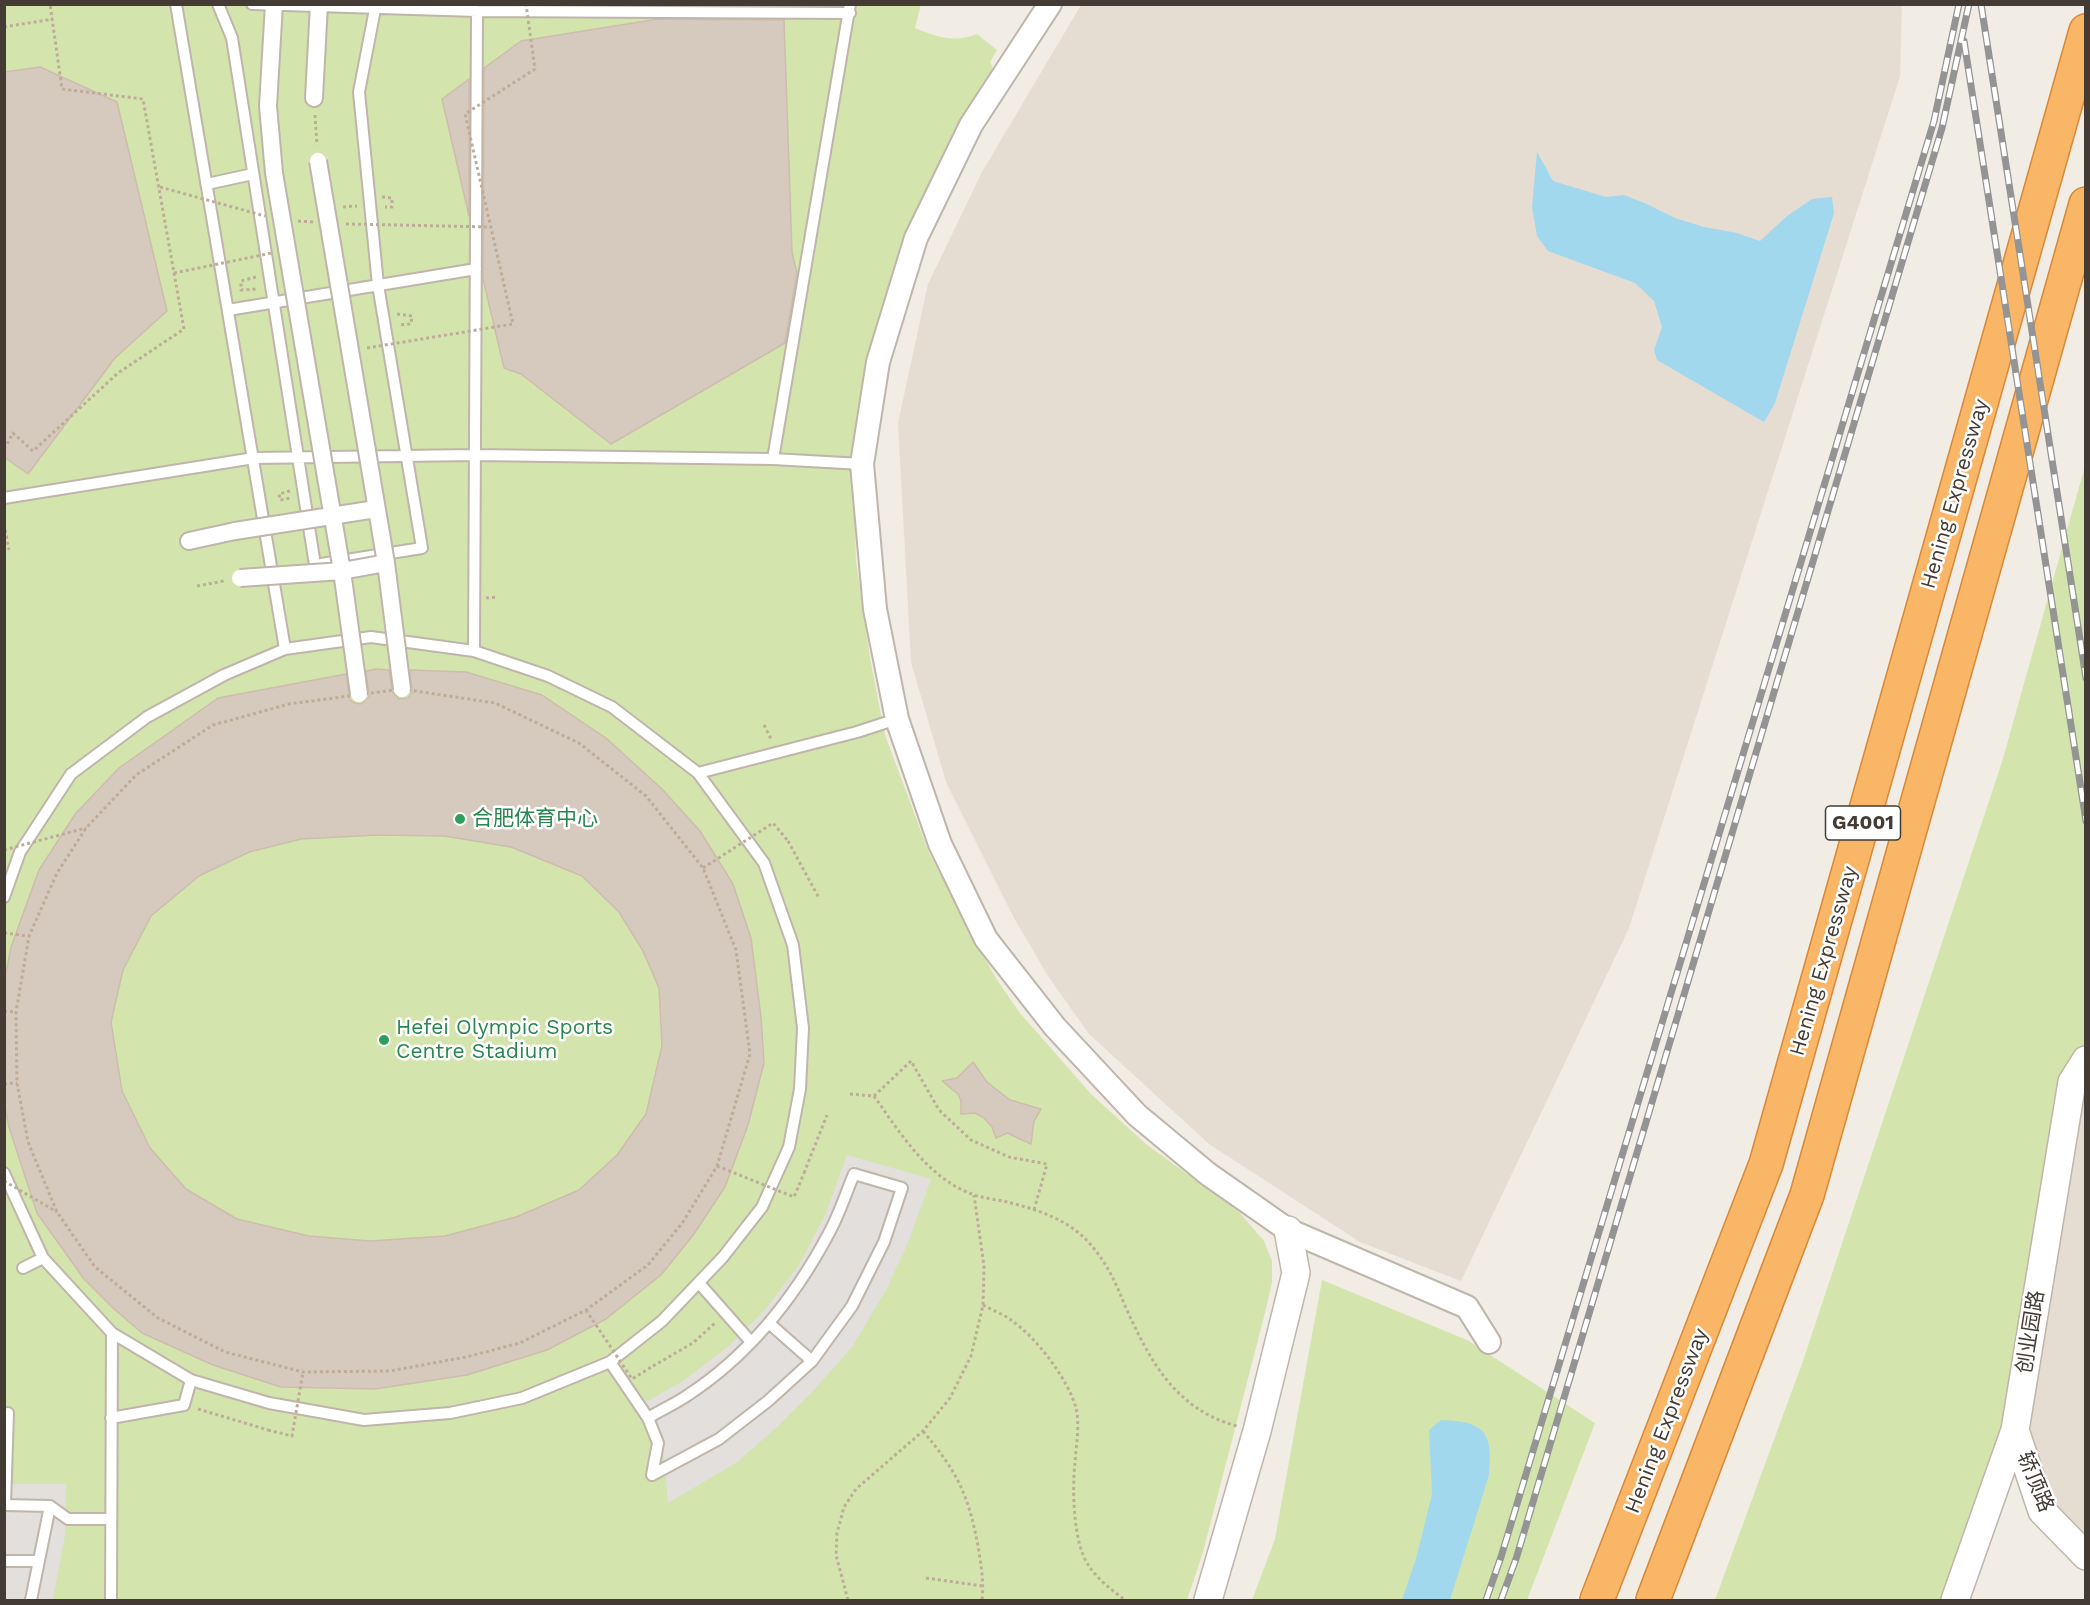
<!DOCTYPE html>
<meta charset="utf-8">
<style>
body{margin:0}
#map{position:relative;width:2090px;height:1605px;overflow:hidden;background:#f1ece4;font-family:"Work Sans",sans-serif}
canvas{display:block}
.frame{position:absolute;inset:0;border:6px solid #433b34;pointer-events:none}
</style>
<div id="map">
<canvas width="2090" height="1605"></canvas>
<div class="frame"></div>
</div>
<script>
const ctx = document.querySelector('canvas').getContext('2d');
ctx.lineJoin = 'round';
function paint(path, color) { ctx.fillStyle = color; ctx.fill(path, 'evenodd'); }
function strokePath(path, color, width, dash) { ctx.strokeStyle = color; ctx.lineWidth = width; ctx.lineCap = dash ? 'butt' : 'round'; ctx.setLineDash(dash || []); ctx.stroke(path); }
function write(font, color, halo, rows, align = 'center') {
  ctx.font = font + ' "Work Sans","Noto Sans SC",sans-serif'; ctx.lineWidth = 5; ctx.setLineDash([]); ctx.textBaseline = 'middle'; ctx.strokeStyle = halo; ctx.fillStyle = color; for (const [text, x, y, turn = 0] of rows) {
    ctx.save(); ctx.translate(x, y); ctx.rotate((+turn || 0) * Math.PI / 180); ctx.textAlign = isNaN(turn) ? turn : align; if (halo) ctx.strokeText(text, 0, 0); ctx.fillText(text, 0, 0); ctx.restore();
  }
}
paint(new Path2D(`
 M1081,5H1902L1900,76L1629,928L1461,1281L1360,1242L1209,1144L1089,1034L1048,976L1014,918L946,782L911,662L898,423L928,284L982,172Z
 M2085,1060V1556L2042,1511L2015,1430Z`), '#e5ddd2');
paint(new Path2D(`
 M921,4L915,28C937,37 954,43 977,34L997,50L990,62L994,70L914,228L854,496L856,561L870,658L885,735L929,853L995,977L1020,1013L1091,1094L1146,1144L1239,1212L1264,1241L1272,1261V1282L1266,1309L1203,1552L1187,1600H5V5Z
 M2085,466V1060L2015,1430L1955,1600H1715L1803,1361L2002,762Z
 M1322,1280L1467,1340L1595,1423L1527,1600H1252L1275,1539Z`), '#d3e5ad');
paint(new Path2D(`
 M847,1155L931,1179L908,1243L885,1292L852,1347L814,1390L776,1428L736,1463L668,1503L664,1458L644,1403L683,1381L730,1345L765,1310L799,1265L825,1215Z
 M4,1484H66L65,1535L53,1600H5Z`), '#e2dfdc');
paint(new Path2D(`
 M1537,152L1553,181L1606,197L1624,195L1647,204L1675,218L1704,227L1737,233L1760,241L1787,216L1812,199L1832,197L1834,213L1775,403L1764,422L1657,360L1654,350L1662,327L1654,301L1635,283L1548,251L1537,236L1532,207Z
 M1441,1420C1485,1422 1493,1431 1489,1475L1450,1600H1402L1416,1559L1432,1494L1429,1430Z`), '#a1d8ee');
const building = new Path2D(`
 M658,19L784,20L792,252L797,274L785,343L611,444L521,374L504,368L483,279L484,68L521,41Z
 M40,67L117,102L167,311L115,358L28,474L4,457V72Z
 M469,79V216L442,99Z
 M376,669L389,670L392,691L399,699L408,698L412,692L410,670L466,672L542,695L606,738L662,789L700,831L733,884L751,938L761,1017L764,1063L748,1125L725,1187L694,1234L661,1275L606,1319L547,1350L467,1375L375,1389L281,1387L213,1365L142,1333L114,1309L84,1279L37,1213L8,1124L4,1099V983L11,947L39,870L76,813L119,768L218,698L346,674L350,700L355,703L361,704L369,697L366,671ZM377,835L444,836L511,847L582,876L619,912L643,951L659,988L662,1046L646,1114L617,1155L579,1190L516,1217L445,1236L370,1241L309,1236L237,1219L186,1189L150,1148L122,1091L111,1022L123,970L151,916L199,876L249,852L301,839Z
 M973,1062L987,1082L1010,1100L1041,1109L1034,1121L1031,1144L1007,1133L996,1138L992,1127L984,1118L975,1113L961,1114V1101L958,1094L942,1081L957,1078Z`);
paint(building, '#d6c9bd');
strokePath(building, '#cdbdad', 1.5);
const service = new Path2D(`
 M176,4L285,649
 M218,4L232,38L315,565L422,548L378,285L359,92L376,4
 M252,4L477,11L850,13
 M207,184L253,174
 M228,310L476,269
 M773,459L850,4
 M4,498L254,458L475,455L773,459L862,464
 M474,651L477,11
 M698,773L857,732L897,719
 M4,897L20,852L71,774L147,717L224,675L285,649L371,637L474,651L548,676L612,707L698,773L764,863L793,945L803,1028L800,1089L789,1147L762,1207L723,1257L662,1321L610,1362L522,1398L450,1413L364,1420L269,1403L191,1380L112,1333L43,1258L4,1173
 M23,1268L43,1258
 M699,1283L751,1342
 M770,1324L812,1361
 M610,1362L648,1418L658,1443L652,1475
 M111,1418L184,1405L191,1380
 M648,1418C661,1410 675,1404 688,1395C749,1355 795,1297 829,1233C839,1215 846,1193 854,1174L902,1188L884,1242L852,1306L812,1361L768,1401L719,1439L652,1475
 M4,1505L50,1506L68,1519H111
 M5,1505L8,1413
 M4,1561H39
 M31,1600L50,1506
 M111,1600L112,1333`);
const pedestrian = new Path2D(`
 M314,98L319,4
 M274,173L268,106L274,4
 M189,541L235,531`);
const minor = new Path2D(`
 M1050,4L971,125L916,238L878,362L862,464L875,609L897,719L940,844L986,939L1055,1027L1137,1115L1208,1174L1288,1230L1467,1307L1489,1342`);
const tertiary = new Path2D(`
 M2015,1430L2042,1511L2086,1556
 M1208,1600L1257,1431L1296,1273L1288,1230
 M1955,1600L2015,1430L2072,1082L2086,1060`);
const motorway = new Path2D(`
 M1597,1600L1766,1164L2086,31
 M1653,1600L1807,1195L2086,204`);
strokePath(service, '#bfb5aa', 14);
strokePath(pedestrian, '#bfb5aa', 20);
strokePath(minor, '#bfb5aa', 26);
strokePath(tertiary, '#bfb5aa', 30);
strokePath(motorway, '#d98837', 36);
strokePath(new Path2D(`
 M4,27L53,19
 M315,115L317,145
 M382,197L392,198V207H385
 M343,207L357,206
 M256,277L241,281V290L258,289
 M397,314L412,316L411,324L399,325
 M4,449L13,433L33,451L118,373L184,329L143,99L62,89L50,4
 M290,491L279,494L280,500L291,498
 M4,524L9,550
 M197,586L224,581
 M486,598L497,597
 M402,689L495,703L579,743L646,796L703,868L736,950L750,1054L717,1166L683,1222L648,1265L586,1310L520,1343L466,1357L390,1371L303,1372L225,1352L158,1318L95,1267L57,1212L28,1142L17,1083L16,1012L29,936L57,873L86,828L136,775L213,725L289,704Z
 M764,725L771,739
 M788,841L819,898
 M4,933L29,936
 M4,1011L16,1012
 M4,1084L17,1083
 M850,1094L874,1096L911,1061L939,1110L971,1140L1009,1157L1047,1164L1034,1210
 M874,1096C900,1133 928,1178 972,1194C982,1198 993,1199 1003,1201C1036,1209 1069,1219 1091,1245C1109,1266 1116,1284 1126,1308C1150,1361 1176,1410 1237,1426
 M804,1173L827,1115
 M983,1305C992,1310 1003,1314 1011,1320C1036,1337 1068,1379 1076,1408C1080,1425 1076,1446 1075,1463C1072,1489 1073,1544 1089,1566C1098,1580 1112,1590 1125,1600
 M653,1366L693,1343L715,1323
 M198,1409L268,1430
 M923,1431C957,1472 968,1493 978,1546C981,1564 984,1582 982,1600
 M926,1578L983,1586
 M848,1600L836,1555L837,1533L844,1507L856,1489L923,1431L950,1398L971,1356L983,1305L984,1266L974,1195`), '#beac99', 3, [3, 3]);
strokePath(service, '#fff', 10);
strokePath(pedestrian, '#fff', 16);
strokePath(minor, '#fff', 22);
strokePath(tertiary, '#fff', 27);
strokePath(motorway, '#fab667', 33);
const rail = new Path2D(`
 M1981,4L2086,678
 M1964,41L2086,821
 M1486,1600L1501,1557L1934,121L1959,4
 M1501,1600L1516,1559L1942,128L1969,4`);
strokePath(rail, '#949494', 7);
strokePath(rail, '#fff', 4.5, [14]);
const pedestrianBridge = new Path2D(`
 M318,161L386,563L402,689
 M274,173L342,571L359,694
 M235,531L376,509
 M240,578L342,571L386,563`);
strokePath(pedestrianBridge, '#bfb5aa', 20, []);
strokePath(new Path2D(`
 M160,187L265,216
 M298,221L313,222
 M346,224L491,227
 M174,273L272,253
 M367,348L513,324L465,114L535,69L526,4
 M4,850L86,828
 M703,868L773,823L788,841
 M717,1166L794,1197L804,1173
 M4,1181L57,1212
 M586,1310L632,1379L653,1366
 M268,1430L292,1436L303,1372`), '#beac99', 3, [3, 3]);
strokePath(pedestrianBridge, '#fff', 16);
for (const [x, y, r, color] of [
 [460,819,6,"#2e9e5b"],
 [384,1040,6,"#2e9e5b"]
]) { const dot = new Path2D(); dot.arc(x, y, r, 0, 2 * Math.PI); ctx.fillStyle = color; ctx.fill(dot); strokePath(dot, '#fff', 2); }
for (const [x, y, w] of [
 [1863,823,75]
]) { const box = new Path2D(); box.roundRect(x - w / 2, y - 17, w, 34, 4.5); ctx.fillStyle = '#fff'; ctx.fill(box); strokePath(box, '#433b34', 1.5); }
write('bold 20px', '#433b34', null, [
 ["G4001",1863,823]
]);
write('21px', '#433b34', '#fff', [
 ["Hening Expressway",1955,494,-74],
 ["Hening Expressway",1824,961,-74],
 ["创业园路",2031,1332,-81],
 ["Hening Expressway",1667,1421,-69],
 ["轿顶路",2035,1482,68]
]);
write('21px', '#27864d', '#fff', [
 ["合肥体育中心",472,819],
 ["Hefei Olympic Sports",396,1028],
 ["Centre Stadium",396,1052]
], 'left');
</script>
